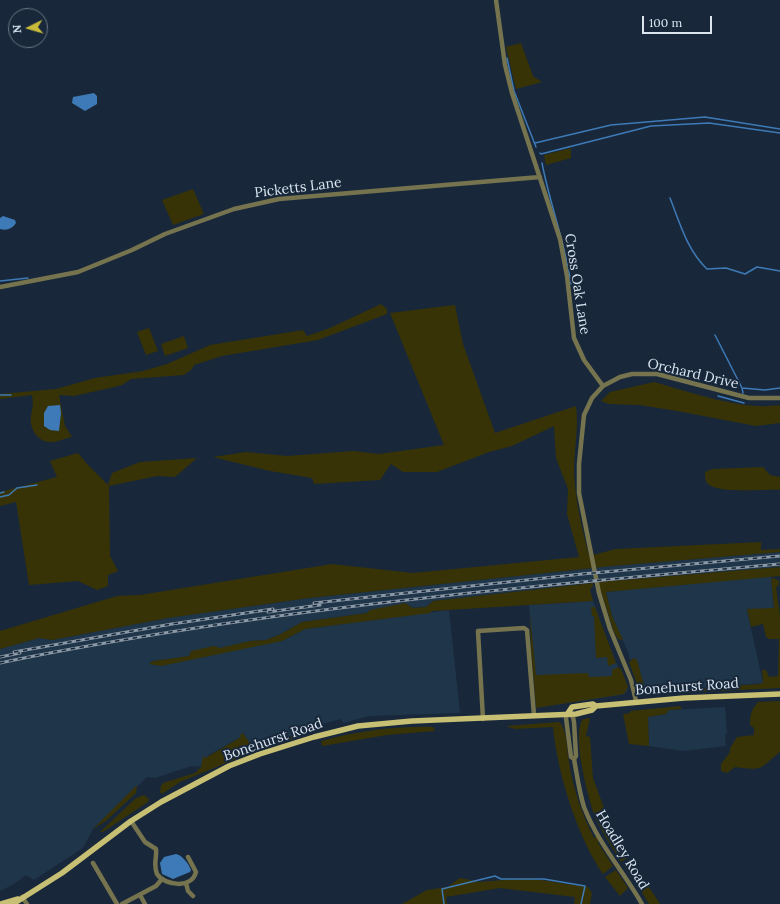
<!DOCTYPE html>
<style>
body{margin:0}
#map{position:relative;width:780px;height:904px;overflow:hidden;background:#18283a;font-family:Lora,serif}
canvas{display:block}
.north{position:absolute;left:8px;top:8px;width:40px;height:40px;box-sizing:border-box;background:#18283a;border:1px solid #667483;border-radius:50%;rotate:265deg;font-size:11px;font-weight:700;line-height:16px;text-align:center;color:#dae5f0}
.north::after{content:'';display:block;margin:auto;width:14px;height:18px;background:#c8bb3b;clip-path:polygon(50% 0,100% 100%,50% 72%,0 100%)}
.scale{position:absolute;left:642px;top:16px;width:70px;height:18px;box-sizing:border-box;border:2px solid #dae5f0;border-top:0;padding-left:5px;font-size:12px;line-height:14px;white-space:nowrap;color:#dae5f0;-webkit-text-stroke:3px #18283a;paint-order:stroke}
</style>
<div id="map">
<canvas width="780" height="904"></canvas>
<div class="north">N</div>
<div class="scale">100 m</div>
</div>
<script>
const ctx = document.querySelector('canvas').getContext('2d');
ctx.lineJoin = 'round';
function paint(path, color) { ctx.fillStyle = color; ctx.fill(path, 'evenodd'); }
function strokePath(path, color, width, dash) { ctx.strokeStyle = color; ctx.lineWidth = width; ctx.lineCap = dash ? 'butt' : 'round'; ctx.setLineDash(dash || []); ctx.stroke(path); }
function write(font, color, halo, rows, align = 'center') {
  ctx.font = font + ' Lora,serif'; ctx.lineWidth = 4; ctx.setLineDash([]); ctx.textBaseline = 'middle'; ctx.strokeStyle = halo; ctx.fillStyle = color; for (const [text, x, y, turn = 0] of rows) {
    ctx.save(); ctx.translate(x, y); ctx.rotate((+turn || 0) * Math.PI / 180); ctx.textAlign = isNaN(turn) ? turn : align; if (halo) ctx.strokeText(text, 0, 0); ctx.fillText(text, 0, 0); ctx.restore();
  }
}
paint(new Path2D(`
 M780,552V567L598,582L433,601L426,607L370,610L367,613L302,622L281,634L266,640L250,641L190,656L152,661L149,663L282,641L305,629L449,610L460,713L369,716L343,723L341,719L308,728L297,735L258,743V746L253,748L243,733L241,737L207,756L205,767L191,766L155,778L147,777L93,829L83,848L34,880L26,875L14,884L0,891V649L39,638L52,640L168,618L309,598L612,566Z
 M771,576L774,608L747,610L763,683L678,690L677,693H651L645,689L634,658L630,660L628,652L612,616L606,592Z
 M593,601L608,643L618,667L621,669L628,687L627,691L624,694L614,696L536,708L529,605Z
 M725,707L727,734H725L726,746L684,751L649,746L648,717L666,714L669,710Z`), '#1f354a');
paint(new Path2D(`
 M521,43L533,76L542,82L516,89L506,47Z
 M571,148V158L546,165L544,155Z
 M193,189L204,214L173,225L162,200Z
 M381,304L387,309V314L318,340L222,356L194,365L192,369L184,375L131,379L122,385L110,388L74,396L59,395L65,426L72,437C65,438 56,443 50,442C38,442 29,428 31,417C32,407 34,407 32,395L0,399V394L56,389L95,378L143,371L167,364L210,345L303,330L307,336L330,328Z
 M455,305L463,344L495,433L576,406C579,428 574,449 574,471C575,500 582,528 589,556L616,549L761,542V550L780,549V552L612,566L309,598L168,618L52,640L39,638L0,649V631L117,596L140,595L332,564L413,573L579,557L567,514L568,489L556,458L554,426L512,446L489,452L437,472H403L391,464L380,480L314,484L312,478L270,471L213,457L246,452L287,456L353,451L379,454L444,445L390,313Z
 M149,328L158,351L146,355L137,332Z
 M184,336L188,348L165,356L161,344Z
 M654,382C691,392 741,411 780,405V423L756,426L677,411L639,405L609,404L601,401L610,392Z
 M78,453L88,465L108,485L112,473L140,462L197,458L175,477L157,476L109,486L110,556L118,571L108,575V586L97,590L78,581L29,585L16,502L0,506V492L57,477L50,461Z
 M763,467L770,475L780,477V490C765,489 719,494 708,484C705,481 705,476 705,472L712,469Z
 M780,567V576L606,592L612,616L623,640L618,639L614,632L598,582Z
 M774,578L779,581V585L776,587L780,615V688L677,693L678,690L759,684L763,683L762,670H766L769,677L778,676L779,639H769L766,637L763,624L751,627L747,609L774,608L771,579Z
 M593,583V586L590,589L593,601L432,611L430,613L305,629L282,641L161,666L149,664L153,661L189,656L191,651L214,646L220,648L250,641L266,640L281,634L302,622L367,613L370,610L405,603L413,608L426,607L433,601Z
 M591,607H595L616,663L608,666L607,657L596,658L594,616H592Z
 M530,613L536,675L588,673L589,677L612,676V670L618,667L621,669L628,687L624,694L536,708L531,649Z
 M634,658L637,660L645,689L644,690L638,687L629,662Z
 M780,701V752C759,769 764,771 735,767L727,773L721,771V764L730,752V748L737,737L754,735V728L750,725C750,715 751,710 758,702Z
 M680,706L682,709L669,710L666,714L648,717L649,746L629,744L623,714L630,713V711Z
 M590,718L586,736L590,737L593,778L608,819L628,857L621,862C613,849 604,835 597,821C589,804 571,734 583,719Z
 M559,722C566,726 567,747 568,756C572,785 581,812 594,838L598,836V843L613,866L603,874C577,837 557,771 553,727L515,729L506,726Z
 M433,727L435,731L387,735L322,746L321,741C358,731 395,726 433,727Z
 M243,733L253,748L248,754L180,782L162,794L160,792L161,786L163,783L195,773L201,767L203,756L205,758L207,757L241,737L240,735Z
 M297,735V738L260,747L258,742L282,736L284,738Z
 M137,785L136,793L106,821L93,829Z
 M144,795L149,799L148,802L103,832H100L136,798Z
 M630,859L643,878L636,884L623,864Z
 M616,870L628,888L620,896L605,877Z
 M460,878L480,882L527,878L588,887L592,893L590,904H574L575,897L500,888L446,897L447,904H402L427,890L447,887Z
 M645,881L660,904H649L638,886Z`), '#373306');
paint(new Path2D(`
 M94,93L97,96V104L85,111L72,103L73,97Z
 M3,216L15,220L16,223C12,229 7,231 0,229V218Z
 M60,405L61,413L59,431L50,430L44,426V413L48,406Z
 M176,854C182,855 189,864 191,870L190,872L173,879L162,874L160,863L164,857Z`), '#3d7ab7');
strokePath(new Path2D(`
 M507,58L514,91L536,147
 M535,143L611,125L705,117L780,129
 M540,153L541,154L651,126L709,123L780,133
 M542,163C550,205 565,242 571,284
 M670,198C680,223 687,250 707,269L726,268L745,274L757,267L780,271
 M0,281L28,278
 M715,335L742,388L765,390L780,388
 M742,388L743,393
 M0,395H11
 M718,396L744,403
 M0,493L4,492
 M0,497L9,495L17,488L37,485
 M444,904L442,889L495,876L501,879H544L585,886L581,904`), '#3d7ab7', 1.5);
strokePath(new Path2D(`
 M496,0L505,65L512,93L560,239L567,276L574,338L584,360L603,386
 M0,287L78,272L132,250L165,234L234,209L279,199L540,177
 M636,701L631,680L610,629L599,593L579,493V464L584,415L592,398L603,386L620,377L632,374H657L749,398H780
 M483,719L478,631L524,628L527,630L534,715
 M574,759L576,756L574,722L573,717L568,713L566,718L571,757L574,759C577,775 579,791 584,807C598,843 623,871 642,904
 M131,821L145,842L156,849C157,858 153,865 157,874C165,886 192,889 196,872L188,857
 M93,863L117,904
 M186,883L188,891L193,896
 M140,895L145,904
 M22,897L27,904
 M122,904L156,886L162,879`), '#76734f', 4.5);
strokePath(new Path2D(`
 M568,713L572,707L593,704L596,706
 M1,904L18,899
 M13,904L62,873L131,821L161,802L229,766L260,754L314,737L358,726L412,721L576,714L592,710L596,706L684,698L780,694`), '#c7bf73', 5.5);
const rail = new Path2D(`
 M314,603L582,574L780,556
 M268,612L320,605
 M14,652L172,624L273,609
 M0,657L20,653
 M0,663C46,653 93,645 140,637C352,601 566,583 780,564`);
strokePath(rail, '#8b98a6', 3);
strokePath(rail, '#18283a', 1.5, [4.5]);
write('14px', '#dae5f0', '#18283a', [
 ["Picketts Lane",298,188,-7],
 ["Cross Oak Lane",577,284,81],
 ["Orchard Drive",693,374,13],
 ["Bonehurst Road",687,687,-4],
 ["Bonehurst Road",273,740,-19],
 ["Hoadley Road",622,850,59]
]);
</script>
